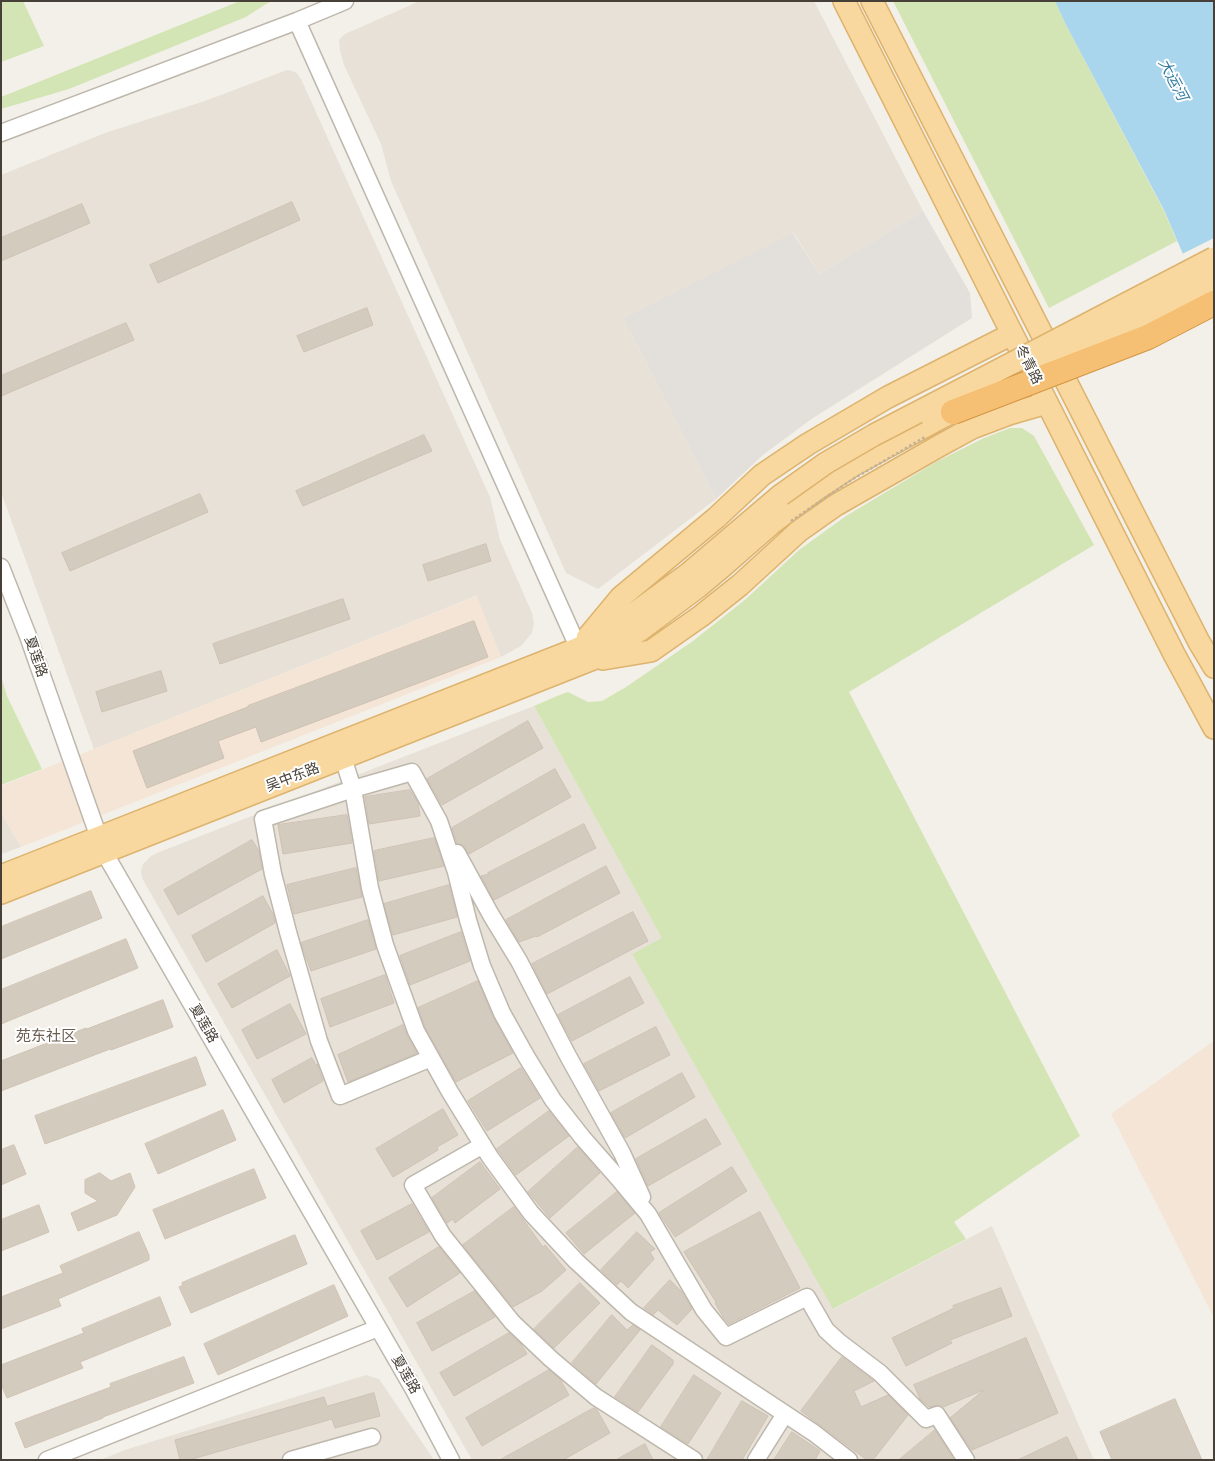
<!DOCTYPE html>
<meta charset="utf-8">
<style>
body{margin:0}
#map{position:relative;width:1215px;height:1461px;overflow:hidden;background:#f3f0e9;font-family:"Roboto Condensed",sans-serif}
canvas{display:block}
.frame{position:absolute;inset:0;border:2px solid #474038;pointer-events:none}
</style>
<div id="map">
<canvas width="1215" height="1461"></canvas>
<div class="frame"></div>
</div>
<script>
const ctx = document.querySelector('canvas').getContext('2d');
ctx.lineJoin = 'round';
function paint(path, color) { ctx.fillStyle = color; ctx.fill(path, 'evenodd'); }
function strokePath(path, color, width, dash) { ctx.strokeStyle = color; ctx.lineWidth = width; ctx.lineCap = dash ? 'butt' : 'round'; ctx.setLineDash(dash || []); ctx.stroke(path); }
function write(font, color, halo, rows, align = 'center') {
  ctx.font = font + ' "Roboto Condensed","Noto Sans SC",sans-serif'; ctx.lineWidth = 4; ctx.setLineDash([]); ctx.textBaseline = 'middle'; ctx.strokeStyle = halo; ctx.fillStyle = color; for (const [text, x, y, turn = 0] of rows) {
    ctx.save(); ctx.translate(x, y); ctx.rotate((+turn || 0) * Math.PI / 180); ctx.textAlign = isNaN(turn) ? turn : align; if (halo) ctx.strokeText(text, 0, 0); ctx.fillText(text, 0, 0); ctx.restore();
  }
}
paint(new Path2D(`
 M420,1H814L923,211L819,274L794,233L623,318L716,499L598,589L566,573L391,181L381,144L344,65L340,51L339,40L345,34Z
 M287,70L292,71L297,73L301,79L490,497L500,540L532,613L534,623L532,633L521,646L501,657L476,596L94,749L1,492V175L105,133L205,101Z
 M534,706L663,939L632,954L834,1309L992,1226L1094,1460H472L142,878L141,871L143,864L150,857L157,853Z
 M1,813L21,847L1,854Z
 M366,1375L379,1379L434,1460H100L125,1450Z`), '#e7e1d7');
paint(new Path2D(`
 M477,596L501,657L21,847L1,813V786Z
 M1214,1041V1316H1213L1111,1114Z`), '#f4e5d6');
paint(new Path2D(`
 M923,211L970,293L972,318L813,418L764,454L716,499L623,318L793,233L819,274Z`), '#e3dfda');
paint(new Path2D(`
 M1,1H23L44,46L1,62Z
 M240,1H272L266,4L246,17L69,89L1,109V97Z
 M893,1H1055L1065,23L1164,211L1177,241L1049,308Z
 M1010,428H1022L1034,436L1094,545L849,692L1080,1136L954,1222L966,1239L833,1309L632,954L662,938L534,706L557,696L568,692L588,702L602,701L626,687L693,641L746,599L799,550L846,516L936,462L984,438Z
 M1,676L7,696L42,769L1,785Z`), '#d3e5b5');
paint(new Path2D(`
 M1055,1H1214V326L1164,210L1065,23Z`), '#a9d6ec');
paint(new Path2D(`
 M1214,238V322L1210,323L1180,255Z`), '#f3f0e9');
const building = new Path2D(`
 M292,202L300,220L158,283L150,265Z
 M82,204L90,223L1,261V238Z
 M367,308L373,325L304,352L297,336Z
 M126,323L134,340L1,396V376Z
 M424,435L432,451L303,506L296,491Z
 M200,494L208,512L70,571L62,553Z
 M486,544L491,561L428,581L423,565Z
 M343,599L350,619L220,664L213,644Z
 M474,621L488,657L261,742L256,727L218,741L224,758L147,788L133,751L248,707V706Z
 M161,671L167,691L102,712L96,692Z
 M528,721L543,748L442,805L427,779Z
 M555,769L571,797L469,854L463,845L457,843L452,828Z
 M410,790L418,803L420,816L369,824L365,797Z
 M347,815L352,843L283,854L278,825Z
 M584,824L596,848L494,900L481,876L489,874L488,873Z
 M434,838L444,866L379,881L374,851Z
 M252,840L259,851L262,869L178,915L164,890Z
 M606,866L620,893L537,937L536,936L519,942L506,920Z
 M356,868L362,897L294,914L287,885Z
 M449,885L457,917L393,935L384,904Z
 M91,891L102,918L1,959V927Z
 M263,896L273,914L275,923L206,962L192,936Z
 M633,912L648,941L547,994L532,964Z
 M368,920L376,949L311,971L301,943Z
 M461,932L470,961L410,985L400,956Z
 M126,939L138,968L1,1024V990Z
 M277,950L290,976L232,1008L218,984Z
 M385,975L394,1003L330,1027L321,999Z
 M630,977L644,1003L572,1041L558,1015Z
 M478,981L493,1017L513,1053L456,1082L425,1027L418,1008Z
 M163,1000L173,1027L111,1050L110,1049L1,1091V1061L86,1028V1029Z
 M290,1004L306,1034L257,1059L242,1030Z
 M403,1025L407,1036L417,1053L348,1082L338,1055Z
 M656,1027L670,1055L599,1091L584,1064Z
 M196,1057L206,1085L45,1144L35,1116Z
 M312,1058L316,1065L317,1064L323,1081L284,1103L272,1080Z
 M521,1068L540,1098L487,1131L468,1101Z
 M682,1073L695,1097L625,1138L611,1113Z
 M443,1109L458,1135L437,1147L438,1150L393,1177L376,1149Z
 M223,1110L236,1140L158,1174L145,1144Z
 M549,1111L569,1136L516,1175L497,1149Z
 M706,1119L721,1144L648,1186L636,1159Z
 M14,1145L26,1174L1,1185V1150Z
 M578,1147L600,1173L550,1218L528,1192Z
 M480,1162L500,1189L455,1223L453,1219L447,1223L432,1198Z
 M732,1167L747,1191L675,1237L659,1213Z
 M254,1169L266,1198L165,1239L153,1210Z
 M100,1173L111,1181L130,1173L135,1187L117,1215L78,1231L71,1213L98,1201L85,1193V1180Z
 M617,1192L635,1213L584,1254L566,1233Z
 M412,1204L429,1232L377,1260L361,1231Z
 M39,1205L49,1232L1,1251V1220Z
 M514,1207L543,1247L545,1245L566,1270L542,1291L513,1307L463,1245Z
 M760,1212L800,1288L729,1324L723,1317L715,1303L716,1302L684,1252Z
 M139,1232L149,1255V1260L58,1299L61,1306L1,1329V1297L63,1273L60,1266Z
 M637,1232L655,1249L650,1252L654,1259L628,1288L621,1281L617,1285L601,1270Z
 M295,1235L307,1264L191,1313L179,1287L183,1285L182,1283Z
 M439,1247L460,1273L407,1307L389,1278Z
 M670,1280L681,1291L692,1309L677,1325L658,1310L653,1315L644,1308Z
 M580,1283L600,1303L554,1348L534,1329Z
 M334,1285L348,1316L218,1375L204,1344Z
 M1001,1288L1012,1316L950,1340L952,1343L906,1366L892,1338L954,1308L953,1306Z
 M475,1291L495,1317L432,1351L417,1323Z
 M160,1297L171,1325L80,1362L83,1368L7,1398L1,1384V1365L84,1333L82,1329Z
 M612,1315L627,1330L633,1325L640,1330L596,1384L572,1363Z
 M509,1333L521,1344L527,1354L454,1396L440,1373Z
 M1026,1338L1058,1413L972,1450L950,1418L984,1390L943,1407L938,1405L929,1407L920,1399L914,1385Z
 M652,1345L673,1360V1364L638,1412L615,1397Z
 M184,1357L194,1383L103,1417V1418L25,1448L15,1423L111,1387L110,1384Z
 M842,1357L874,1381L854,1391L861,1407L888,1395L908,1415L873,1460H867L801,1411Z
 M549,1370L560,1379L569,1395L482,1446L466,1418Z
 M694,1375L721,1393L688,1444L661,1427Z
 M374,1393L380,1416L335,1428L332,1419L189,1460H180L175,1440L324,1397L327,1406Z
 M1175,1399L1202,1460H1112L1100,1432Z
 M742,1401L768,1416L742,1460H707Z
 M594,1408L597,1410L610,1433L563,1460H500Z
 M935,1430L954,1460H899Z
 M792,1432L820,1451L815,1460H774Z
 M1067,1437L1078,1460H1018Z
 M645,1444L653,1460H616Z`);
paint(building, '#d4cbbf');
strokePath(building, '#cfc2b3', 1);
const minor = new Path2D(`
 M297,21L583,658
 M1,133L297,21L345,1
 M1,567L28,636L104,852L414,1390L451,1460
 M343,758L353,789L370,888L385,945L416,1031L450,1092L490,1157L531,1213L576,1261L631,1312L814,1433L849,1460
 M457,853L491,915L519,961L568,1056L622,1153L642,1197
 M431,1058L340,1096L319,1041L288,932L273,874L263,819L353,789L412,772L439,821L456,872L468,920L482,966L502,1013L526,1056L553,1100L582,1137L618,1178L648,1214L704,1310L726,1337L807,1297L826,1330L839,1342L880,1373L926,1419L937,1415L966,1460
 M483,1145L413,1185L443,1236L512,1322L551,1359L596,1397L694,1460
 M47,1460L378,1328
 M291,1460L372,1437
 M756,1460L785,1414`);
const major = new Path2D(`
 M844,1L1174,654L1214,728
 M872,1L1199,642L1214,667
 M587,638L621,597L716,518L762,475L808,444L888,397L1012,334
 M603,659L651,651L701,616L740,585L799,531L836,505L939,446L972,428L1009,414L1047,403
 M1,876L579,648L610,631L688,574L781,495
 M1,893L598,657L639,631L698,587L723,566L771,524L817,489L854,465L933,422`);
strokePath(minor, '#beb7ac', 19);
strokePath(major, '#ddb36e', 24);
strokePath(minor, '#fff', 16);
strokePath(major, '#f8d89e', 21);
const majorBridge = new Path2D(`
 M1034,371L1214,280
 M933,422L968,404
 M781,495L826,463L874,435L1214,258`);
const highwayBridge = new Path2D(`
 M953,412L1148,337L1214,303`);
strokePath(majorBridge, '#ddb36e', 24, []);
strokePath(highwayBridge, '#d49443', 26, []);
strokePath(new Path2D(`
 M791,521L853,479L925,437`), '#bfb19e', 2.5, [2.5, 2.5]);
strokePath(majorBridge, '#f8d89e', 21);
strokePath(highwayBridge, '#f5c073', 24);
write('14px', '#474038', '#fff', [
 ["冬青路",1028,365,63],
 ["夏莲路",35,657,71],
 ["吴中东路",293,778,-21],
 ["夏莲路",203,1024,60],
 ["夏莲路",405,1375,60]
]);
write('italic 15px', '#357da4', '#fff', [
 ["大运河",1172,80,62]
]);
write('15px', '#695d50', '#fff', [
 ["苑东社区",46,1037]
]);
</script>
